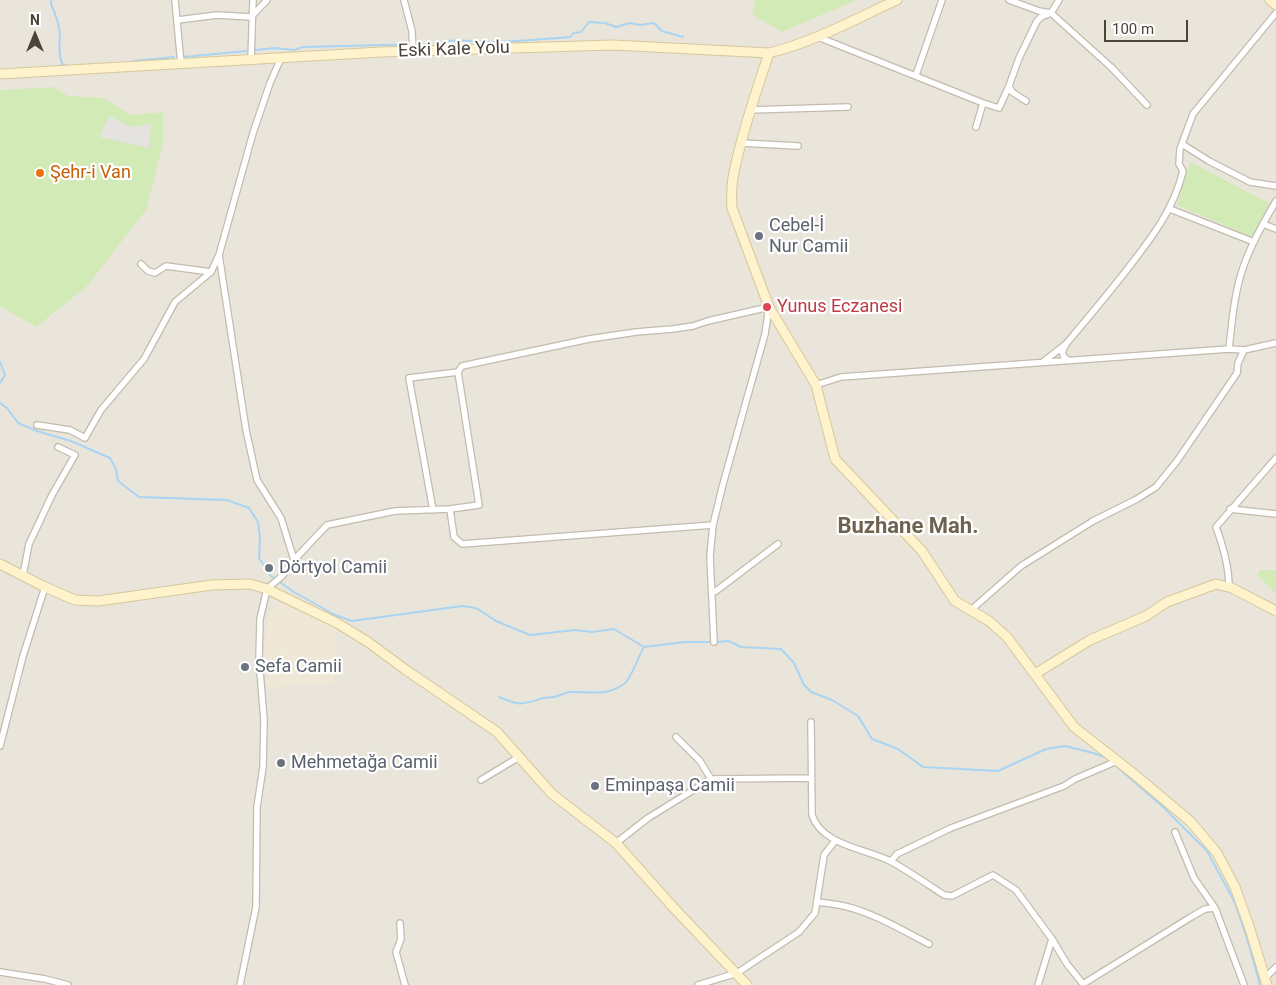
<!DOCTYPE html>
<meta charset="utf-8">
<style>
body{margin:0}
#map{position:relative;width:1276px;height:985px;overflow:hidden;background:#f6f3ec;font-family:Roboto,sans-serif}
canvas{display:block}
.north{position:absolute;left:10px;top:10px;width:50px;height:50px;-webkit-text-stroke:4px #fff;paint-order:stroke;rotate:0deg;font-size:14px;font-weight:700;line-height:20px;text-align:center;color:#4b4439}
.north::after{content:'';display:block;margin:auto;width:18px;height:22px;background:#4b4439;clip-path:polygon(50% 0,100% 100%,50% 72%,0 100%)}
.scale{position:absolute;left:1104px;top:20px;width:84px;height:22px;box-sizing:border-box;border:2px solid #4b4439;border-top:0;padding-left:6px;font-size:15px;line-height:18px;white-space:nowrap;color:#4b4439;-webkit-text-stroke:4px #fff;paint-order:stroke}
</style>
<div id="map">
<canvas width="1276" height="985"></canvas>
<div class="north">N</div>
<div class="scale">100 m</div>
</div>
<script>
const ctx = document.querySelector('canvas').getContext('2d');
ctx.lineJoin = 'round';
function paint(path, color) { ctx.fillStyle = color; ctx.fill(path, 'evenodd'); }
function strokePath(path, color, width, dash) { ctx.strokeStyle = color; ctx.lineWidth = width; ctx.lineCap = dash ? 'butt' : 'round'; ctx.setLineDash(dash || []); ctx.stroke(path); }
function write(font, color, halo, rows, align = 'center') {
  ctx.font = font + ' Roboto,sans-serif'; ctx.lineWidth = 4.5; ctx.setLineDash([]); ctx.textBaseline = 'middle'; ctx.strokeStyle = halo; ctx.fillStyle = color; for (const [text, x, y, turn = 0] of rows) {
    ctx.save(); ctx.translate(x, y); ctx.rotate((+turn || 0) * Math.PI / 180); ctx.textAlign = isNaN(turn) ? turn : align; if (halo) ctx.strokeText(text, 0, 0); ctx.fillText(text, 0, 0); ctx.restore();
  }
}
paint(new Path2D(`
 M0,0H1276V985H0Z`), '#eae5da');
paint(new Path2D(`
 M285,603L337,627L334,678L332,684L266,687L265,644L268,619L272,609L277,605Z`), '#efe8d6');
paint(new Path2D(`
 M755,0H857L781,32L752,14Z
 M53,87L68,96L103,98L131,115L163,112V143L146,210L87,286L36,327L0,306V90Z
 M1190,162L1269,203L1253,235L1250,236L1177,205Z
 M1261,570H1276V594L1257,574Z`), '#d2eab5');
paint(new Path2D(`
 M110,116L131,127L151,124L149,148L99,137Z`), '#e5e3e0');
strokePath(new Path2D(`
 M51,0V4C55,13 60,26 60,36C59,45 59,55 62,64L67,66
 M435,43C455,38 477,42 497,42C522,41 546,39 570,37L574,33L581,32L589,22L605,23L616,27L630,23L640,25L654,23L662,31L683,37
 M255,50L275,48L294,50L303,47L426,44
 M183,57L247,51
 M133,61L174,57
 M0,362L5,375L0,383
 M0,403L7,408L18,423L37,431L71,441L110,458L116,469L118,481L139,497L227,500L249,508L258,522L260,538L259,558L271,576L294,592L335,615L352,621L462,606L476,608L496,621L530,635L575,630L592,632L614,629L644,647L685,642H712
 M716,642L729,641L741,647L781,649L794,663L804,685L811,692L832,700L858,716L872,739L898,749L923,767L998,771L1046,749L1065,746L1093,753L1107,758L1162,806L1207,851L1235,903L1247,938L1260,985
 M499,697C520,706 522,705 543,698C547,697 551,698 554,697C559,696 564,693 569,692C589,691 606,697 624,684C631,679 638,657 644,647`), '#a9d4f2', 2);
const street = new Path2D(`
 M175,0L181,64
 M404,0L412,31L413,51
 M1009,0L1039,11L1051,13L1111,67L1147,105
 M178,20L217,15L251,17L267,0
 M818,37L983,103
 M251,60L253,0
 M916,75L942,0
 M1026,101L1012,92L1009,86L1019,58L1037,21L1041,17L1051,13L1059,0
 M749,110L848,107
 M976,127L983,103L999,108L1009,86
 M741,143L798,146
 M1182,144L1209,161L1250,182L1276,186
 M1170,209L1254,242
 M1263,224L1276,229
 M141,264L148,271L155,273L166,266L211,272
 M1066,344C1087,319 1109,293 1129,267C1152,237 1174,209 1183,171L1179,164L1180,149L1193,114L1276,13
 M1229,349C1232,322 1234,294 1243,268C1251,244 1264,222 1276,201
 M1043,362L1066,344L1062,352L1064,357L1068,360
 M816,385L841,377L1229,349L1244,350L1276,343
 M37,425L70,430L85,438L101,410L144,359L175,302L211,272L219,255
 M450,509L454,537L462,544L713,525
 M1230,509L1276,514
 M433,510L409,378L458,372L462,366L589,339L636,332L673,329L693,326L708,321L769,307L765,334L723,484L713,525L710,556L714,642
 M294,560L327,525L395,511L450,509L479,505L458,372
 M23,575L29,544L52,495L75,455L58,447
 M1229,587C1229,566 1223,546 1216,527L1276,458
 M712,592L716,591L778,544
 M971,610L1021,566L1093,521L1137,499L1156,487L1177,461L1237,373L1238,363L1244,350
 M811,722L812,815C822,846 868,849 892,862C910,872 927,884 944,895L952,896L993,875L1016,890L1052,939L1067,964L1083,984L1191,917L1205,909L1215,908L1244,985
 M676,737L700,761L711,779
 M0,746L23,656L45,587
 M481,780L519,757
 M1175,832L1194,878L1215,908
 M616,843L648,818L711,779L811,778
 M891,861L897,854L951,828L1064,786L1075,779L1117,761
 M817,902C826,903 835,904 844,906C874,913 902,930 929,944
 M400,923L401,939L396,952L405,985
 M0,972L45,979L68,985
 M1265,978L1276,967
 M240,985L256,907L257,807L263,767L264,720L259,659L260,619L267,589L282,576L294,560L281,518L257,480L246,430L219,255L253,133L270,83L281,58
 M698,985L737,973L799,932L815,913L824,855L835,841
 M1038,985L1052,939`);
const secondary = new Path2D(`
 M1270,0L1276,5
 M769,53C759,83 749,112 741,143C735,167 730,182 732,208L769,307L816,385L835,459L922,551L955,601L989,621L1007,637L1074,727L1134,774L1191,822L1217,853L1235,887L1250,929L1267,985
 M0,74L381,52L613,45L769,53C814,42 855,19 897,0
 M0,564L45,587L75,600L98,601L212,585L250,584L267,589L337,623L368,642L406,670L497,732L552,794L616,843L672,906L747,985
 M1035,674L1090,640L1146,616L1167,602L1216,584L1232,588L1276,611`);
strokePath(street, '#c2bbae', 8);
strokePath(secondary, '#d6c79b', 11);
strokePath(street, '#fff', 5.5);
strokePath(secondary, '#fff3cd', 9);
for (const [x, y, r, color] of [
 [40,173,5,"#e8710a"],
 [759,236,5,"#6b7280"],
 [767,307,5,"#e0444e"],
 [269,568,5,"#6b7280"],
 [245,667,5,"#6b7280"],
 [281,763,5,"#6b7280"],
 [595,786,5,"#6b7280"]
]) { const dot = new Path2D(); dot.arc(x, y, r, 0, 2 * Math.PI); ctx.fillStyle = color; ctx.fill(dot); strokePath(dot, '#fff', 2); }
write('18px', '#4b4439', '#fff', [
 ["Eski Kale Yolu",454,50,-2]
]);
write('18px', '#c56008', '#fff', [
 ["Şehr-i Van",50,173]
], 'left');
write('18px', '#5b616d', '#fff', [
 ["Cebel-İ",769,226],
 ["Nur Camii",769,247],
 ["Dörtyol Camii",279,568],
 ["Sefa Camii",255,667],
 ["Mehmetağa Camii",291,763],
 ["Eminpaşa Camii",605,786]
], 'left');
write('18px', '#be3a42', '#fff', [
 ["Yunus Eczanesi",777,307]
], 'left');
write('bold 22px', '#6e6250', '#fff', [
 ["Buzhane Mah.",908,527]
]);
</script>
